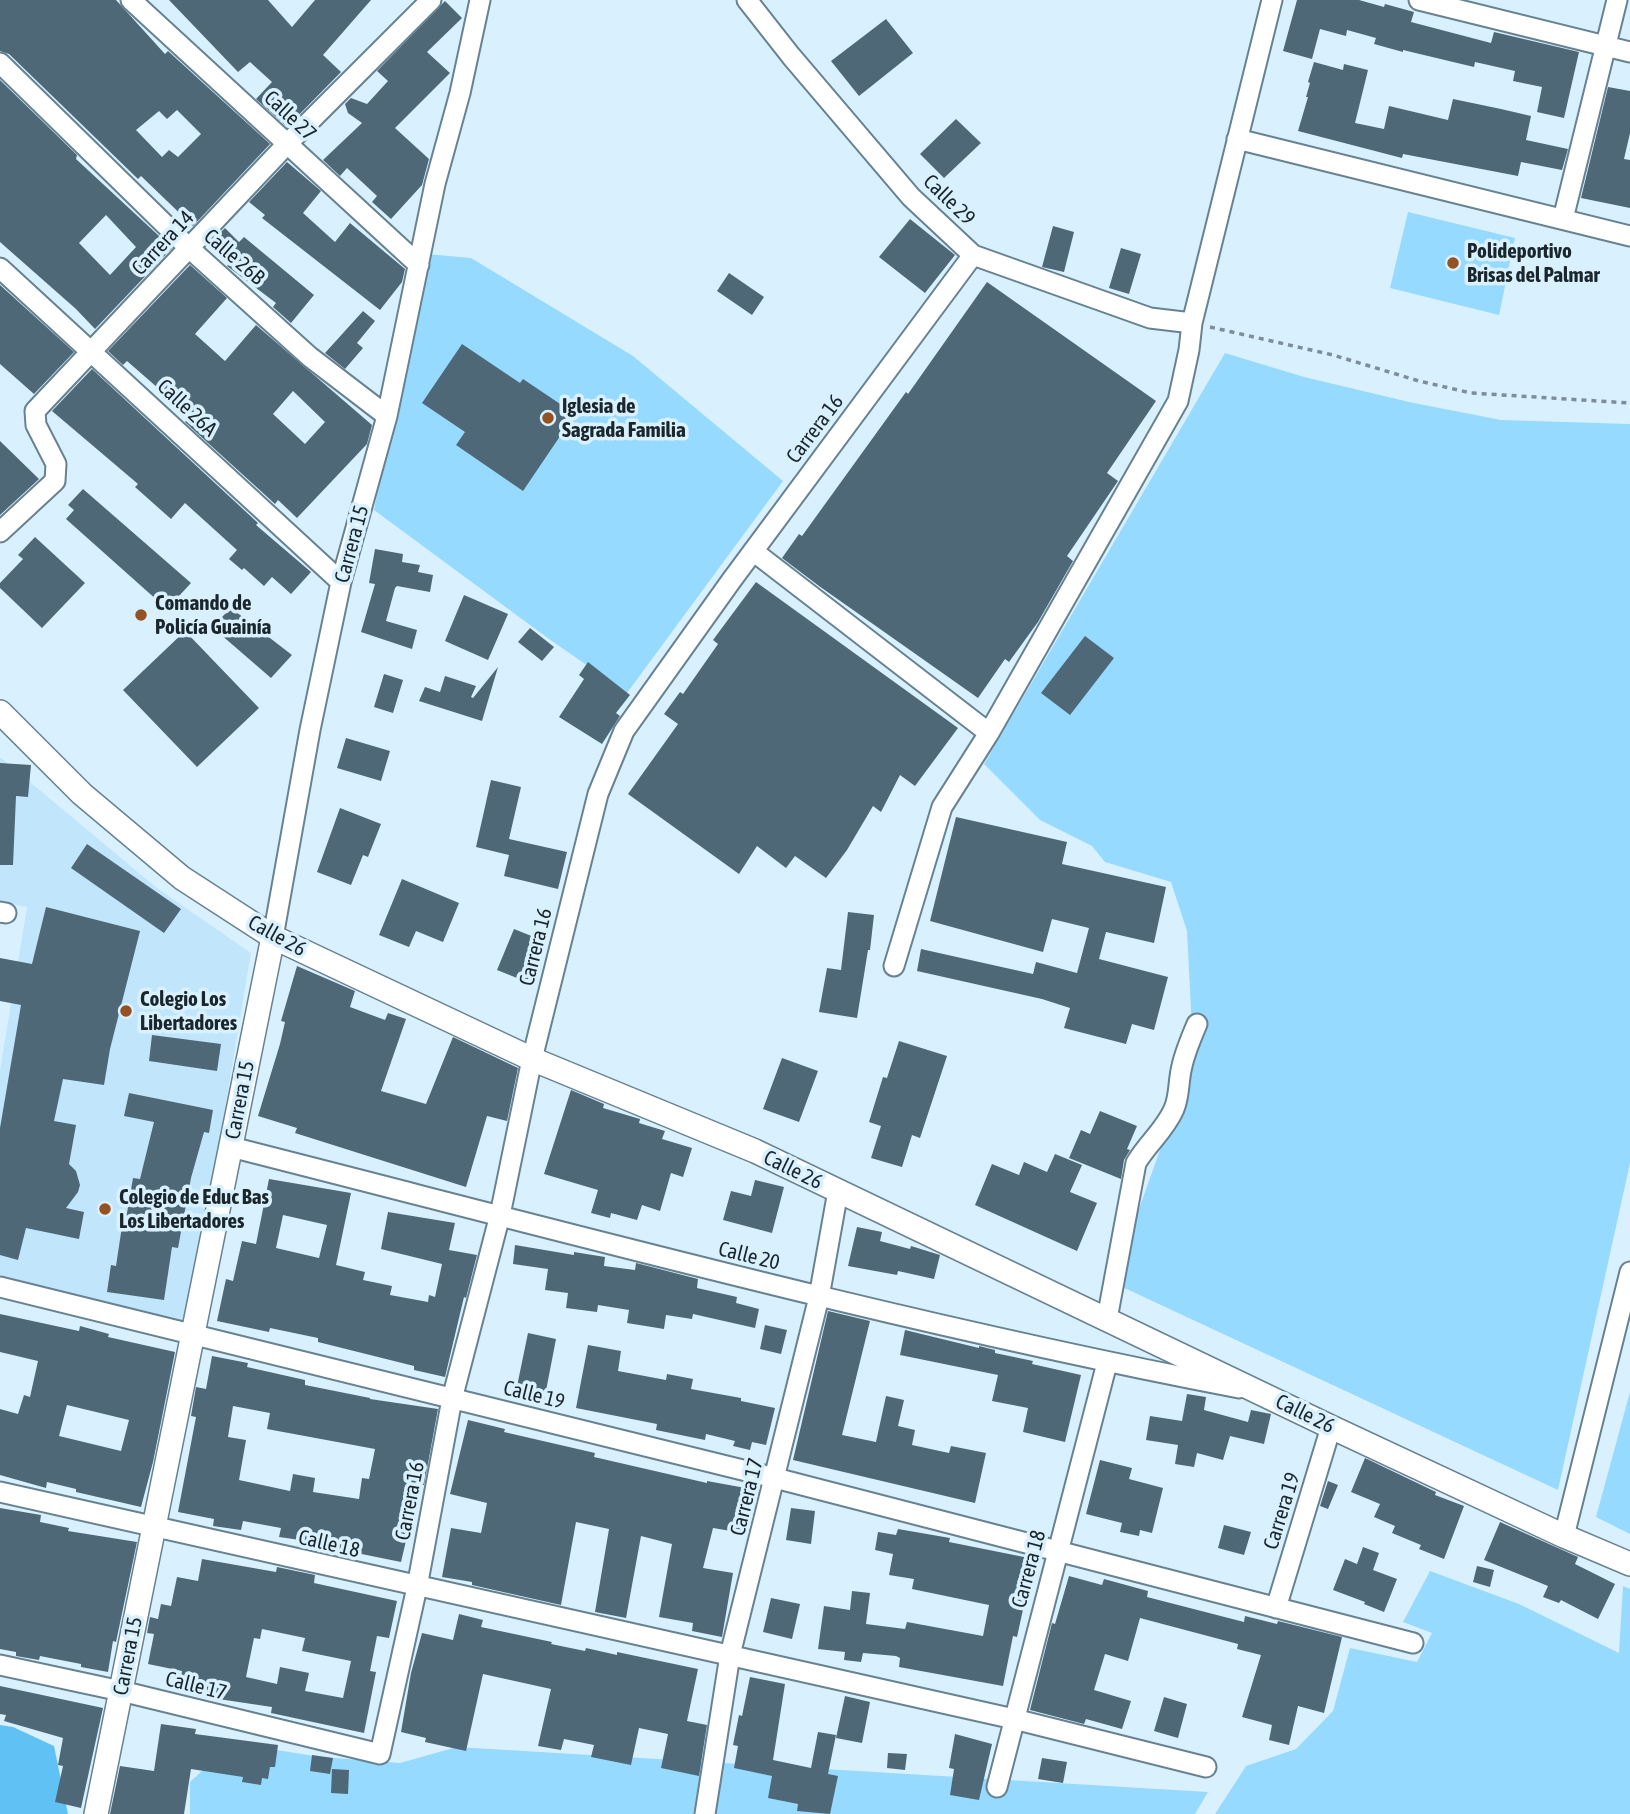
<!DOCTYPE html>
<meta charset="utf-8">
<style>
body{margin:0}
canvas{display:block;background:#d9f1fe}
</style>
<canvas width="1630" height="1814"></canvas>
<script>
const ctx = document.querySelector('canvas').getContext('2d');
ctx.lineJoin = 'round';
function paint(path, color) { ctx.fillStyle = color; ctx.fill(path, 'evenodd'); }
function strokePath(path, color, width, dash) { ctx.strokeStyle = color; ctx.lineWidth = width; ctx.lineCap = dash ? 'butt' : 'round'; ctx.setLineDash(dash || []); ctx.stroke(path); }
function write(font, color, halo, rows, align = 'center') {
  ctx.font = font + ' "Asap Condensed",sans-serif'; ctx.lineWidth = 7; ctx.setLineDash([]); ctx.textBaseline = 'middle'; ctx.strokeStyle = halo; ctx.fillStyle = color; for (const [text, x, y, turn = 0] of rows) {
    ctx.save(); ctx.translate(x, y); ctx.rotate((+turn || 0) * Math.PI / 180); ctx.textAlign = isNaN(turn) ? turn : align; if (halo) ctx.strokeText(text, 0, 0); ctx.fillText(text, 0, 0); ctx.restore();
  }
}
paint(new Path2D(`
 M0,757L157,888L251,953L189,1324L0,1275V1070L27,907L0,902Z`), '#c1e6fc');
paint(new Path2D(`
 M1408,212L1515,238L1499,315L1390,288Z
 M426,254L471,258L633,356L783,481L627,693L549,639L374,510Z
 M1225,353L1304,377L1409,402L1501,420L1630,424V1163L1558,1490L1103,1278L1135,1220L1164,1139L1193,1048L1187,931L1171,882L1105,862L1092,846L1040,820L984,764Z
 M1630,1392V1534L1596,1517Z
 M1430,1571L1519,1604L1619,1653L1623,1586L1630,1589V1814H1215L1246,1766L1296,1749L1333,1711L1350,1648L1417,1662L1432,1633L1403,1622Z
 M232,1743L321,1757L400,1763L457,1747L1208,1792L1195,1814H190V1782Z`), '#97daff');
paint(new Path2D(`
 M0,1725L13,1727L54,1746L68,1814H0Z`), '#60c2f4');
paint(new Path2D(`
 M0,0H116L165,54L168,51L270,144L193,226L141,176L138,179L9,54L0,51ZM177,110L201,134L178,157L169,150L162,157L136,130L159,111L167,119Z
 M169,0H268L292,27L315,0H371L323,55L341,72L287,127L256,99L272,82L250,62L238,72Z
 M1297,0H1359L1384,7L1385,4L1414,12L1411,22L1491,43L1494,32L1579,52L1564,118L1537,112L1542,87L1513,81L1515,71L1475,62L1474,67L1403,50V52L1374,44L1376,38L1347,30L1346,36L1320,29L1312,59L1283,51Z
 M445,1L462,18L427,52L450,73L395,128L429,159L422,185L391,219L372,202L377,196L347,168L340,176L323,160L362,123L348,113L345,104L351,98L367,104L388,81L377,71Z
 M886,19L913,53L859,96L831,61Z
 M1314,62L1343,70L1344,64L1368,70L1355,123L1384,129L1389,106L1448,120L1453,99L1501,109L1531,116L1526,140L1568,149L1562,170L1521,162L1518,176L1403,154L1402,158L1298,131L1308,97H1306L1310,83L1308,82Z
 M0,80L77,155L76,159L172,248L95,329L76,309L0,242ZM106,215L136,247L110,275L79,243Z
 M1608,87L1630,91V133L1624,159L1630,160V208L1581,198Z
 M956,119L981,143L944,178L920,154Z
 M287,162L321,191L303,213L335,242L350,223L405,269L402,282L380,310L262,218L265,215L249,202Z
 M910,219L955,255L925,293L879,257Z
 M1053,226L1074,232L1064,272L1042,267Z
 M225,228L239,242L244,237L314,295L291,323L273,307L276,303L227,266L230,262L210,243Z
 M1121,248L1141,254L1129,294L1109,288Z
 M190,265L227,298L195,334L225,361L256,325L372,425L367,444L297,518L278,500L275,504L185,422L190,416L127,361L123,365L108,351ZM293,391L325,422L305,444L273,414Z
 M729,273L764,297L752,315L717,291Z
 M987,282L1156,401L1107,473L1118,481L1067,556L1073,561L1038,622L1009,662L1005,659L978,698L819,586L782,558L799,534L802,536L906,392L908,394Z
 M0,285L74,352L34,394L0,364Z
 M363,311L375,321L357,343L363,348L345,369L325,353Z
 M462,344L520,383L523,379L575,414L523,491L456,445L465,432L422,403Z
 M92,369L258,523L256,525L311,572L291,594L272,577L264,586L244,568L242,570L229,559L237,550L185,503L171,519L135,487L138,484L52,411Z
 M0,441L39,479L0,515Z
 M83,489L191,583L167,609L66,519L74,510L68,505Z
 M35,537L85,583L42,628L0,588V583L23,559L18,555Z
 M375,549L403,554L402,562L420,565L418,572L433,575L430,592L397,586L395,588L386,621L417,630L412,649L361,632L375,584L369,583Z
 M756,582L958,728L915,786L900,775L881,812L873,806L847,850L826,878L795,856L786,868L757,846L739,874L628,794L678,724L664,714L680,692L683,694L718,644L713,640Z
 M464,595L508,614L488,660L445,641Z
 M231,608L292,655L271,678L212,627Z
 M530,628L554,647L542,661L518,642Z
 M185,631L259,708L197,767L123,690Z
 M1085,636L1114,658L1070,715L1041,693Z
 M588,662L630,695L616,713L620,716L602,744L559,717L584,679L579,675Z
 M498,667L482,721L419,701L425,687L440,692L445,676L476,686L471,697L473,698Z
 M384,674L403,680L393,713L374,707Z
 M346,738L390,751L381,781L337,768Z
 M0,763L31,765L28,797L16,796L13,865H0Z
 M491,780L521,787L509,839L567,852L558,889L504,876L509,855L476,847Z
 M340,808L381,824L368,857L363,855L351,885L317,872Z
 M956,817L1067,842L1062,864L1166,887L1154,943L1106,932L1099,959L1168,977L1154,1030L1132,1024L1126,1044L1064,1028L1070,1008L1042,999L917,971L921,949L1033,974L1036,962L1077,973L1089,928L1052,919L1043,952L930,921Z
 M87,844L181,909L164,933L71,868Z
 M402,879L459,903L443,942L416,931L409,947L379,935Z
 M46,907L140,931L110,1049L104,1085L63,1079L54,1121L76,1125L69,1164L76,1171L80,1185L78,1192L66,1208L84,1212L79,1239L26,1228L18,1260L0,1255V1128L21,1005L0,1001V958L32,964Z
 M848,912L874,915L870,950H868L857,1018L819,1012L827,968L841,970Z
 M514,929L544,941L527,982L497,970Z
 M297,966L355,991L350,1007L385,1020L388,1013L406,1019L381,1091L426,1104L453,1037L518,1068L507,1121L487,1116L466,1187L295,1133L297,1128L258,1116L280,1044L285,1022L281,1021Z
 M152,1035L221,1044L217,1071L149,1061Z
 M899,1041L947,1056L920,1138L912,1135L902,1167L871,1158L881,1126L869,1122L883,1077L887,1078Z
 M782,1058L818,1071L799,1122L763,1109Z
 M571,1090L604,1104L603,1108L640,1119L639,1123L665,1131L662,1139L692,1148L683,1177L671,1173L660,1211L642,1205L637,1220L611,1213L610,1218L591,1213L598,1190L544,1174Z
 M129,1093L213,1110L209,1133L204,1132L191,1178L178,1248L172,1247L164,1300L107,1292L111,1265L116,1266L124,1213H127L133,1178L140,1179L154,1122L124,1116Z
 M1100,1111L1137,1126L1127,1149L1130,1150L1124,1160L1121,1179L1069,1158L1081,1130L1090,1134Z
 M1055,1154L1082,1165L1070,1192L1097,1203L1077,1251L975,1205L992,1164L1019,1175L1024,1162L1047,1172Z
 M269,1179L351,1193L336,1265L365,1272L363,1280L392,1286L390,1295L428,1302L429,1295L435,1297L442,1264L381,1249L388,1212L455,1223L449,1250L477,1255L466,1298L464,1297L445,1377L414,1370V1366L318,1342V1338L270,1328L269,1332L217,1321L226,1279L233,1281L242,1241L256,1244ZM283,1215L327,1225L319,1258L276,1248Z
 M755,1180L784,1187L772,1233L723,1220L731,1191L751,1196Z
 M857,1227L882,1232L880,1241L910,1249L911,1246L940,1255L934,1279L898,1271L897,1275L848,1266Z
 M515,1245L574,1255V1252L605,1257L604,1266L635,1270L636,1263L698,1279L697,1288L737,1297L736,1303L759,1309L755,1328L693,1314L692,1319L666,1315L664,1329L627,1323L629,1310L598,1305L597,1312L566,1308L568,1293L545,1290L548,1269L513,1264Z
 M828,1311L870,1321L842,1435L876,1442L886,1396L904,1400L898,1426L915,1430L912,1445L949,1453L951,1446L986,1453L975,1503L793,1460Z
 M0,1314L79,1331L80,1326L109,1334L108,1337L175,1352L153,1462L141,1507L76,1492V1489L47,1482L46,1488L0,1475V1409L18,1414L24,1395L30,1397L38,1361L0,1352ZM67,1405L129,1420L121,1451L59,1436Z
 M765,1325L787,1330L781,1354L760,1349Z
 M905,1330L979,1348V1346L995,1350V1353L1033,1361L1032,1364L1081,1375L1065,1442L1023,1432L1028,1408L992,1401L998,1375L900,1355Z
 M528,1333L556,1339L544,1401L515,1396Z
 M588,1345L621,1351L618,1371L666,1380L667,1374L693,1379L691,1389L741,1398V1401L775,1408L766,1445L752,1442L750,1450L733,1446L735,1441L706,1434L705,1440L656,1430L657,1424L576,1408Z
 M212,1356L248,1363L247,1367L305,1380V1385L370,1398V1399L438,1409L424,1485L420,1484L415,1511H413L401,1562L337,1549V1551L321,1548L320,1551L306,1548L307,1541L279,1537L281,1528L243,1521L241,1530L213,1526L214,1519L178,1512L196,1417L191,1416L196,1387L206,1389ZM233,1406L270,1413L267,1429L375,1449L369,1479L362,1478L359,1499L313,1492L315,1478L293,1474L290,1491L239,1480L246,1440L228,1437Z
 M1187,1394L1206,1397L1204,1410L1248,1422L1251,1410L1271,1414L1264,1444L1230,1436L1223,1460L1197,1453L1194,1467L1175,1464L1178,1445L1146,1440L1150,1416L1182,1421Z
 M468,1420L505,1429L504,1432L595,1453L594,1457L707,1483V1481L751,1489L743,1533L713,1528L703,1568L733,1573L722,1637L692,1631L693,1623L659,1617L672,1544L641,1536L626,1618L595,1612L609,1529L576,1522L561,1605L472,1585V1582L442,1577L451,1528L481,1533L487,1503L450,1494Z
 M1365,1458L1436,1492L1435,1495L1464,1506L1444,1559L1419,1549L1421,1545L1392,1533L1395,1526L1374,1517L1380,1504L1351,1492Z
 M1100,1460L1132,1468L1129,1479L1163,1488L1152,1533L1140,1530L1139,1536L1120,1532L1122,1523L1086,1514Z
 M1328,1481L1338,1485L1328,1509L1320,1506Z
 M0,1508L41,1515L40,1522L69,1528L68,1531L137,1542L116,1642L113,1641L108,1672L81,1667V1664L40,1656L39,1660L16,1656V1652L0,1649Z
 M791,1508L815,1511L811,1544L786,1540Z
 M1500,1522L1578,1557L1575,1564L1615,1584L1598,1619L1561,1600L1559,1603L1543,1597L1548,1586L1484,1560Z
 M1224,1525L1251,1532L1244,1555L1218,1548Z
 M898,1529L950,1538L949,1542L1034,1559L1017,1637L1013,1636L1003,1686L899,1667L900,1658L896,1656L863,1653L861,1662L844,1660L845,1652L818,1649L824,1606L850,1610L852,1591L870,1593L866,1624L905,1629L907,1622L983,1636L989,1605L912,1589L914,1579L889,1575L893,1554L875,1550L878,1532L896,1535Z
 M1363,1547L1379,1553L1373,1570L1397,1579L1384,1612L1364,1604L1365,1602L1333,1590L1345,1559L1357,1564Z
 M202,1559L276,1572L277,1567L315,1575L314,1583L397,1601L389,1638L377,1636L370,1671L376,1672L364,1733L271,1713L272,1707L205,1697L207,1689L180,1684L182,1671L148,1664L154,1634L147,1633L150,1617L158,1619L161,1604L171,1606L177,1577L198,1581ZM262,1629L305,1638L302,1651L351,1661L343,1698L305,1691L309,1673L280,1667L277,1684L246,1677L254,1638L260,1639Z
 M1477,1566L1494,1570L1490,1587L1473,1582Z
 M1069,1576L1102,1585L1104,1579L1148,1591L1147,1597L1244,1622L1245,1616L1277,1624L1278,1621L1342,1637L1324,1713L1298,1706L1289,1745L1269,1740L1272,1725L1242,1717L1261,1655L1237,1649L1238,1644L1140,1618L1128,1661L1105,1654L1094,1690L1131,1701L1122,1729L1086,1719L1084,1724L1030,1710L1052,1623L1055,1624Z
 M771,1598L800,1604L792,1639L763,1632Z
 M459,1614L483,1620L481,1627L552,1642L551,1644L585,1651L586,1648L617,1655V1652L698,1669L687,1721L707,1725L699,1776L661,1768L668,1734L639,1728L631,1765L591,1757L594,1745L564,1739L561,1750L538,1746L551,1689L483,1674L466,1751L425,1742L426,1738L401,1732L411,1673L422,1633L453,1640Z
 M750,1677L785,1684L773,1760L811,1768L818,1732L836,1735L828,1774L838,1776L830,1814L797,1811L798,1804L768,1798L772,1776L734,1768L738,1746L733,1745L739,1715L742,1716Z
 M0,1686L103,1708L81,1808L55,1802L63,1766L58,1765L63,1738L4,1721L6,1715L0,1714Z
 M845,1696L870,1702L862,1743L836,1738Z
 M1164,1697L1187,1704L1178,1738L1154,1731Z
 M161,1724L196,1729L195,1734L278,1745L275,1767H270L268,1779L262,1778L261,1785L242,1782L243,1777L191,1769L184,1814H110L120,1766L154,1771Z
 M955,1734L992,1744L979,1800L950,1795L954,1769L949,1768Z
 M888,1753L907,1754L905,1770L887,1768Z
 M312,1755L333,1758L330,1774L310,1771Z
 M1042,1758L1067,1762L1063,1783L1038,1779Z
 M332,1769L349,1770L348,1794L331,1793Z`), '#4e6877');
const minor = new Path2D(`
 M131,0L419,265
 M747,0L791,56L911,197L973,255L1150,318L1192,323
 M1419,0L1630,52
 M0,63L189,248L310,357L387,416
 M1237,139L1630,236
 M1563,219L1617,0
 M0,268L341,582
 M0,532L55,481L56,464L36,425L35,411L287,144L431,0
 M753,551L989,733
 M0,912L6,913
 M273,937L310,730L341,582L387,416L435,184L460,93L480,0
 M894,966L942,807L989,733L1178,401L1189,350L1192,323L1272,0
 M231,1147C566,1232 899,1323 1239,1388
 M0,1287L775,1478L1413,1643
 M1107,1319L1136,1163C1147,1144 1165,1130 1174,1109C1180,1095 1178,1081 1182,1066C1185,1052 1191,1038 1197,1024
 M0,1492L1014,1719L1206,1767
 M1564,1536L1630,1272
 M1276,1608L1331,1427
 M0,1665L121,1691L380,1754L417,1587L452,1399L500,1215L532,1059L598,794L624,731L731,581L973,255
 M997,1787L1107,1363
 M705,1814L730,1655L819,1297L838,1191`);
const tertiary = new Path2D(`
 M0,712L82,794L182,878L273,937L532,1059L755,1151L1331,1427L1564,1536L1630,1564
 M96,1814L273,937`);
strokePath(minor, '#678291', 23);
strokePath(tertiary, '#678291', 26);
strokePath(new Path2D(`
 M1210,327L1333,355L1419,381L1471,393L1630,403`), '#7c8e98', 3.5, [5, 5]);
strokePath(minor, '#fff', 19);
strokePath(tertiary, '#fff', 23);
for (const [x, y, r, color] of [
 [1453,263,7,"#945121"],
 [548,418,7,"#945121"],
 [141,615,7,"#945121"],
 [126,1011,7,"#945121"],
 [105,1209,7,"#945121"]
]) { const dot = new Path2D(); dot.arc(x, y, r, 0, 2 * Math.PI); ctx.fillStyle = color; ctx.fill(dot); strokePath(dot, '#d9f1fe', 2.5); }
write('21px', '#1a262c', '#d9f1fe', [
 ["Calle 27",290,116,43],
 ["Calle 29",949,200,44],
 ["Carrera 14",163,243,-47],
 ["Calle 26B",234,257,41],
 ["Calle 26A",187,408,43],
 ["Carrera 16",815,429,-53],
 ["Carrera 15",352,544,-75],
 ["Calle 26",277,936,29],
 ["Carrera 16",536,947,-76],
 ["Carrera 15",240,1100,-79],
 ["Calle 26",793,1170,26],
 ["Calle 20",749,1256,14],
 ["Calle 19",534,1395,14],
 ["Calle 26",1305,1414,26],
 ["Carrera 17",747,1497,-76],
 ["Carrera 16",410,1501,-79],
 ["Carrera 19",1282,1511,-73],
 ["Calle 18",329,1544,13],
 ["Carrera 18",1029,1569,-75],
 ["Carrera 15",128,1656,-79],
 ["Calle 17",196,1686,14]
]);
write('bold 21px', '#1a262c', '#d9f1fe', [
 ["Polideportivo",1467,251],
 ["Brisas del Palmar",1467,275],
 ["Iglesia de",562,406],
 ["Sagrada Familia",562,430],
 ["Comando de",155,603],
 ["Policía Guainía",155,627],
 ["Colegio Los",140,999],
 ["Libertadores",140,1023],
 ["Colegio de Educ Bas",119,1197],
 ["Los Libertadores",119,1221]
], 'left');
</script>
